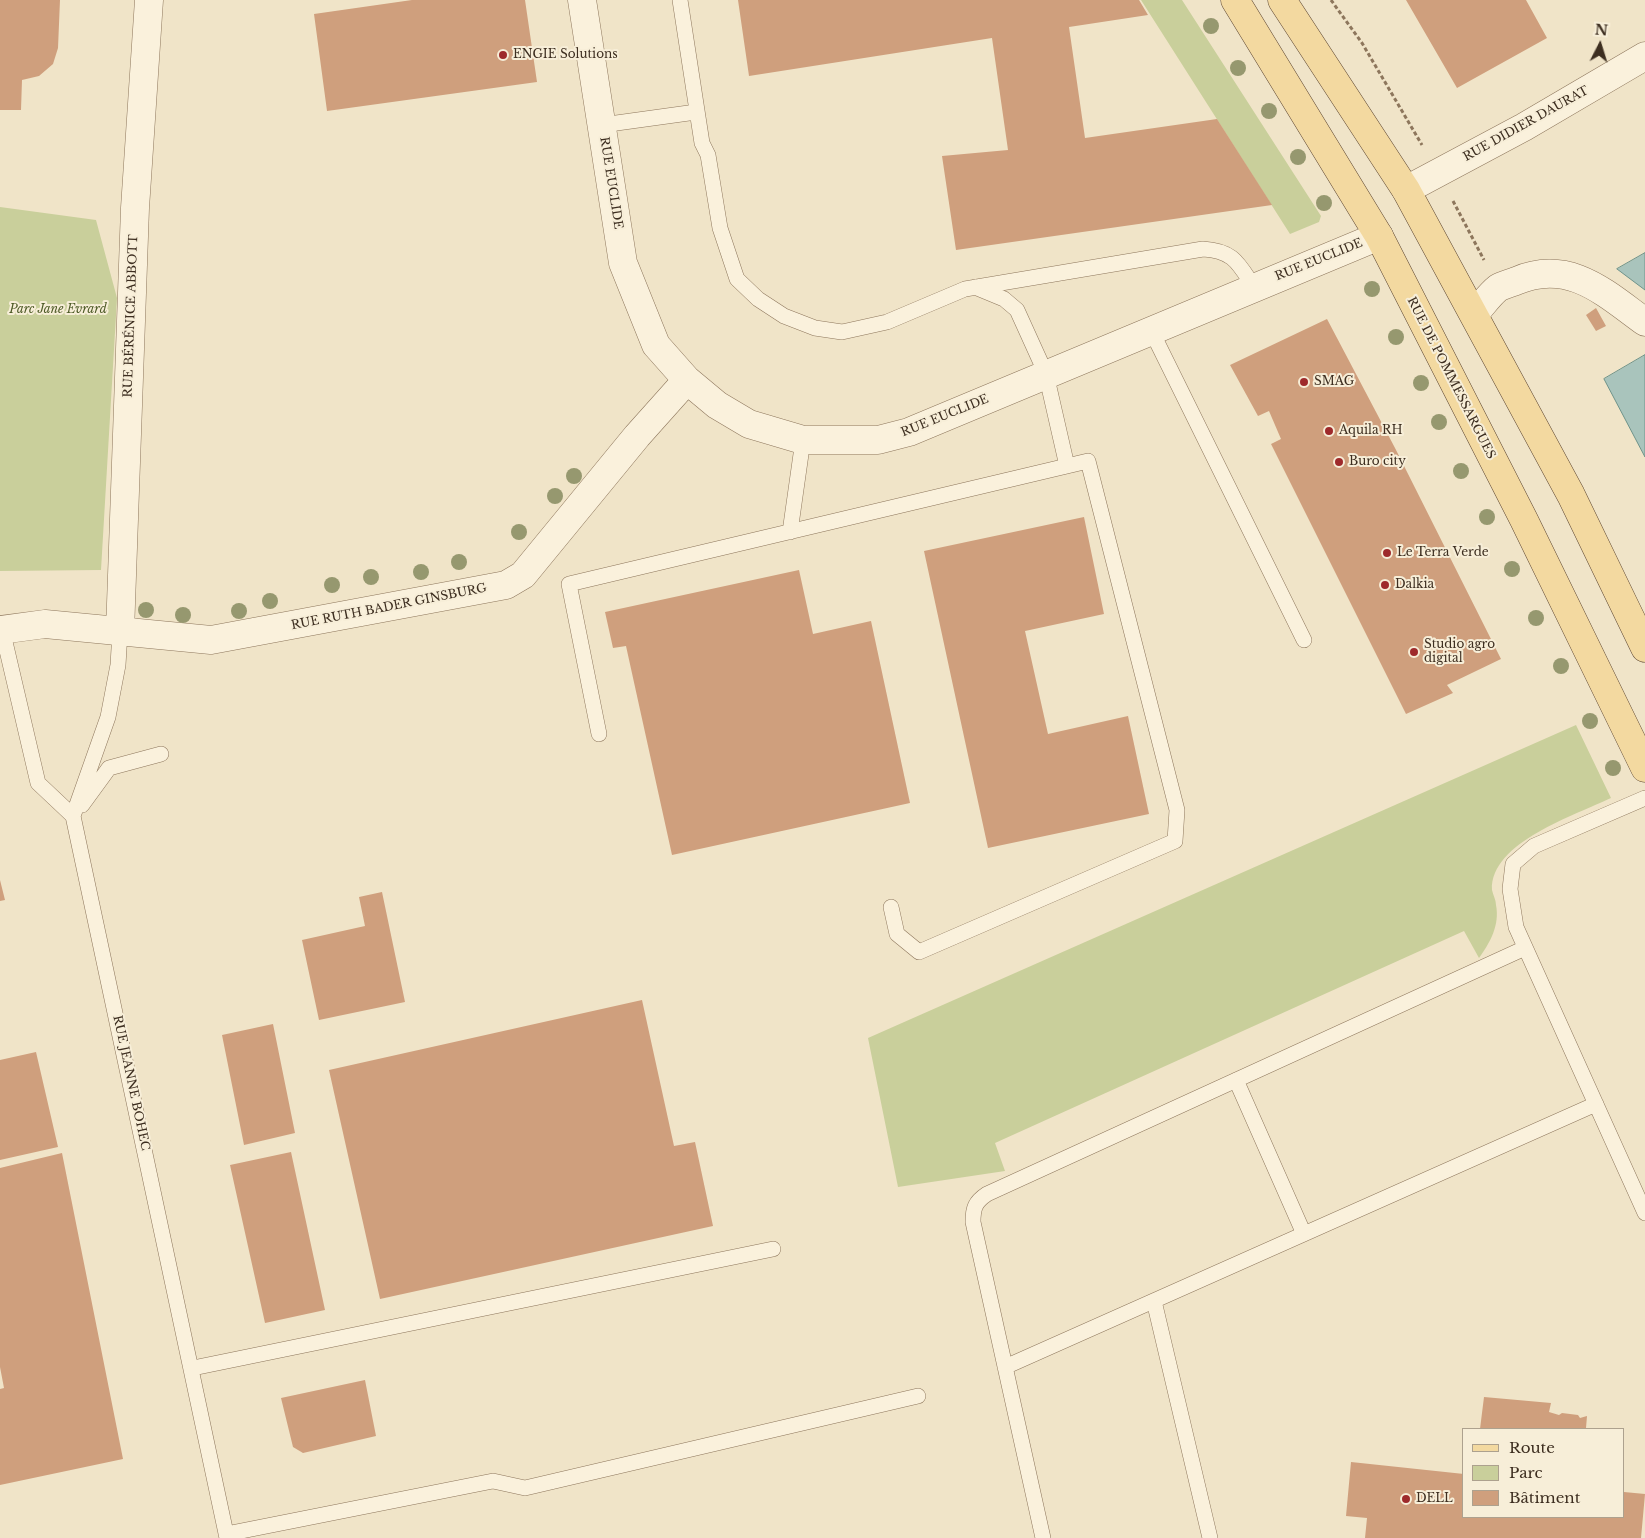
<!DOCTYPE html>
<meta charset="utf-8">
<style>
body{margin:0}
#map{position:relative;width:1645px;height:1538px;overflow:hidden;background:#f0e4c8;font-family:"Libre Baskerville",serif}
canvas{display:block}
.legend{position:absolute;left:1462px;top:1428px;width:162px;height:90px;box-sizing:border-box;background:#f7eed8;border:1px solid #ada18e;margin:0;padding:6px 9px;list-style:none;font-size:15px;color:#3d2e20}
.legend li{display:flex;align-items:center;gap:10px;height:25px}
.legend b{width:25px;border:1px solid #ada18e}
.north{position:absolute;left:1575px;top:20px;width:50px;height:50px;-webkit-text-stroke:4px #f7eed8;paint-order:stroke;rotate:5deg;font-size:14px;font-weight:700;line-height:20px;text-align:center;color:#3d2e20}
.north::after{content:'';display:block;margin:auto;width:18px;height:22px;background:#3d2e20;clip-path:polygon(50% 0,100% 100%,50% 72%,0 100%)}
</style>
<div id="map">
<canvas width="1645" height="1538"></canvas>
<ul class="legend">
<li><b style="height:6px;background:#f3d9a0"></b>Route</li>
<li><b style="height:14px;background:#c9cf9b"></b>Parc</li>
<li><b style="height:14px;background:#cf9f7d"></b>Bâtiment</li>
</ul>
<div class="north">N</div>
</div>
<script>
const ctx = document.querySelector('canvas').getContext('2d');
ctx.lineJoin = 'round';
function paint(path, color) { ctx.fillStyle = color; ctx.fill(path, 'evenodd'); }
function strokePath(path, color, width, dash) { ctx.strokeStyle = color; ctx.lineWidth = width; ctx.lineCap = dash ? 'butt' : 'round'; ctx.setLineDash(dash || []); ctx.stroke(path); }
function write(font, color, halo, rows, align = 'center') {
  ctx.font = font + ' "Libre Baskerville",serif'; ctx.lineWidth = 4; ctx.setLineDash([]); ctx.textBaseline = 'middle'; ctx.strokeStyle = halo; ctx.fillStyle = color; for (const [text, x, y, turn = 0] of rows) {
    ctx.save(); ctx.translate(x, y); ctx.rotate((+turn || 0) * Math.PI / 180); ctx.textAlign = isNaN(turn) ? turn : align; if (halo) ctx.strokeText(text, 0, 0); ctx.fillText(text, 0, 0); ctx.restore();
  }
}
paint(new Path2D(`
 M1141,0H1182L1321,216L1319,222L1290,234Z
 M0,207L96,220L117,298L101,570L0,571Z
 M1576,725L1611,798C1576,815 1490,842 1492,890C1493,895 1496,900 1496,905C1500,925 1490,943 1479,958L1464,931L995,1143L1005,1171L898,1187L868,1038Z`), '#c9cf9b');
const water = new Path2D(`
 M1645,253V290L1617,269Z
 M1645,355V457L1604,379Z`);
paint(water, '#a9c4bc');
strokePath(water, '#6f938a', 1);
paint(new Path2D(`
 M0,0H60L58,48L53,64L39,76L22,80L21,110H0Z
 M412,0H525L537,82L327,111L314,14Z
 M738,0H1139L1148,15L1069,27L1085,138L1217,119L1272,205L956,250L942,156L1008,150L992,38L749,76Z
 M1406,0H1526L1547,38L1457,88Z
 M1596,308L1606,326L1596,331L1586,315Z
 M1327,319L1395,448L1501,659L1447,685L1453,693L1406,714L1271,444L1281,439L1269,411L1258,416L1230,365Z
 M1084,517L1104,614L1025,631L1048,734L1128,716L1149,814L988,848L924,551Z
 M799,570L813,634L871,621L910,803L672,855L626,646L613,648L605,612Z
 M0,880L5,900L0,901Z
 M382,892L405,1002L319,1020L302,940L365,926L359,897Z
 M642,1000L674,1146L695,1142L713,1226L380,1299L329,1070Z
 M273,1024L295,1133L244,1145L222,1035Z
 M36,1052L58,1147L0,1160V1060Z
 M291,1152L325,1310L265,1323L230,1165Z
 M62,1153L123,1459L0,1485V1389L4,1388L0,1367V1168Z
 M365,1380L376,1436L303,1453L293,1447L281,1398Z
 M1484,1397L1551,1403L1549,1412L1559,1415L1562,1413L1578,1415L1580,1418L1587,1416L1586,1428L1480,1429Z
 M1351,1462L1464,1474V1517H1624V1492L1645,1494L1641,1538H1365L1367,1518L1346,1516Z`), '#cf9f7d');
const lane = new Path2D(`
 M680,0L702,143L708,155L720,228L737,279L758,299L784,316L815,328L842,332L887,322L965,289L1203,249C1234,251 1238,263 1254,287
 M602,125L696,112
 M975,287L1004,299L1017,310L1046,374L1067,466
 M1151,330L1304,640
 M790,532L803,440
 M2,629L38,783L73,816
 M120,632L118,665L108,717L73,816L227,1538
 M599,734L569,584L1088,461L1177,810L1175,841L919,952L897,934L891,907
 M1645,798L1534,846L1513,864L1510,889L1516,927L1645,1213
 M82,805L109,768L161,754
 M1236,1080L1304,1234
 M1154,1301L1210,1538
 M1005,1367L1596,1104
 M193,1368L773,1249
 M226,1534L493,1481L525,1488L918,1396
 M1043,1538L973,1222C973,1208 975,1202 987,1194L1525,948`);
const street = new Path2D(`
 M582,0L623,263L656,345L687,380L717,405L749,424L803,440H878L909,432L1379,236
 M1406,190L1524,127L1645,56
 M1474,314C1482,306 1489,295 1498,288C1503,285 1511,283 1516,281C1569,258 1605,293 1645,322
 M0,630L45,624L211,640L506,585L523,575L637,436L687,380
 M120,632L135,208L149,0`);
const primary = new Path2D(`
 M1235,0L1379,236L1524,520L1645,768
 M1282,0L1406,190L1571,495L1645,648`);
strokePath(lane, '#8d765c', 16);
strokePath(street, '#8d765c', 29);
strokePath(primary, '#5b4430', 29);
strokePath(new Path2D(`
 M1331,0L1362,43L1422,145
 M1453,201L1484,260`), '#8d765c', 3, [4, 2.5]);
strokePath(lane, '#faf1dc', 15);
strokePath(street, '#faf1dc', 28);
strokePath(primary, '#f3d9a0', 28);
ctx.fillStyle = '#96986f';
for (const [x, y] of [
 [1211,26],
 [1238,68],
 [1269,111],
 [1298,157],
 [1324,203],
 [1372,289],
 [1396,337],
 [1421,383],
 [1439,422],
 [1461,471],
 [574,476],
 [555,496],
 [1487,517],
 [519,532],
 [459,562],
 [1512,569],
 [421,572],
 [371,577],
 [332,585],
 [270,601],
 [146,610],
 [239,611],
 [183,615],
 [1536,618],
 [1561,666],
 [1590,721],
 [1613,768]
]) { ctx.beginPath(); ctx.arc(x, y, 8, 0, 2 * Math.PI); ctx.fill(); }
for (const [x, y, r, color] of [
 [503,55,5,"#9e2a2b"],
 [1304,382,5,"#9e2a2b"],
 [1329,431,5,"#9e2a2b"],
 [1339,462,5,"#9e2a2b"],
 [1387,553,5,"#9e2a2b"],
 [1385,585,5,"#9e2a2b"],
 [1414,652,5,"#9e2a2b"],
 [1406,1499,5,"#9e2a2b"]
]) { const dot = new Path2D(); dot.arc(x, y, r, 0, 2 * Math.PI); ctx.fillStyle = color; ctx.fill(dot); strokePath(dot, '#f7eed8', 2); }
write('12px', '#3d2e20', '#f7eed8', [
 ["ENGIE Solutions",513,55],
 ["SMAG",1314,382],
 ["Aquila RH",1339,431],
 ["Buro city",1349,462],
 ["Le Terra Verde",1397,553],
 ["Dalkia",1395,585],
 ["Studio agro",1424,645],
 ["digital",1424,659],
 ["DELL",1416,1499]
], 'left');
write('12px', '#3d2e20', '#f7eed8', [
 ["RUE DIDIER DAURAT",1526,124,-29],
 ["RUE EUCLIDE",611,183,81],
 ["RUE EUCLIDE",1319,260,-22],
 ["RUE BÉRÉNICE ABBOTT",131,316,-88],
 ["RUE DE POMMESSARGUES",1451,378,63],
 ["RUE EUCLIDE",945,416,-22],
 ["RUE RUTH BADER GINSBURG",389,607,-11],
 ["RUE JEANNE BOHEC",131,1083,78]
]);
write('italic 12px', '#4d5a26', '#f7eed8', [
 ["Parc Jane Evrard",58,310]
]);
</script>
